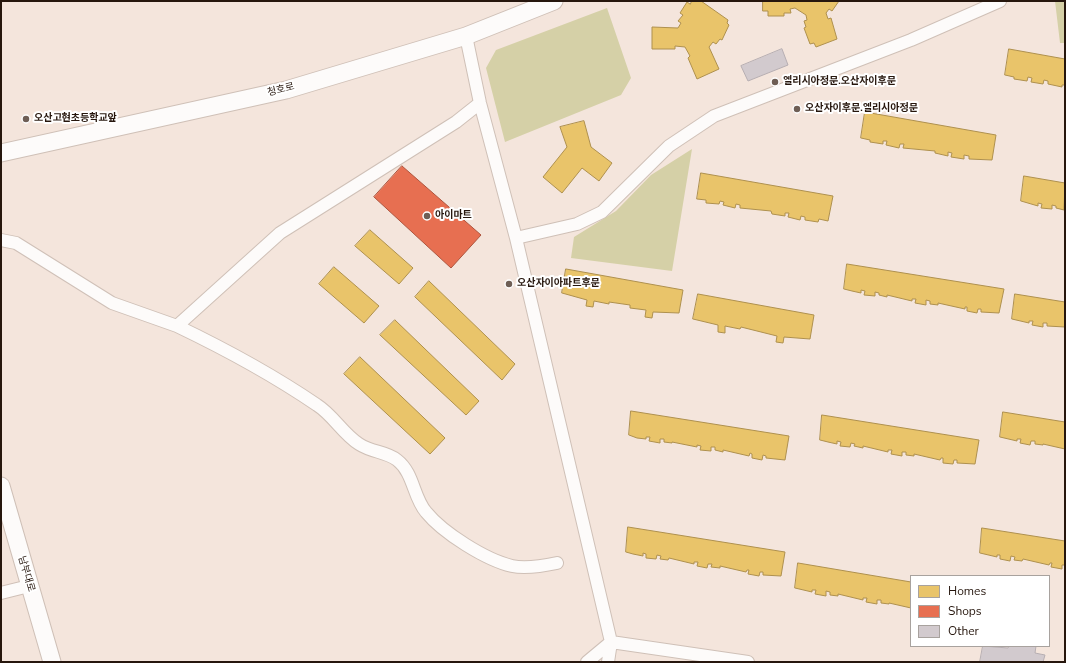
<!DOCTYPE html>
<meta charset="utf-8">
<style>
body{margin:0}
#map{position:relative;width:1066px;height:663px;overflow:hidden;background:#f4e5dc;font-family:"Nunito Sans",sans-serif}
canvas{display:block}
.frame{position:absolute;inset:0;border:2px solid #26160d;pointer-events:none}
.legend{position:absolute;left:910px;top:575px;width:140px;height:72px;box-sizing:border-box;background:#fff;border:1px solid #a8a29e;margin:0;padding:5px 7px;list-style:none;font-size:12px;color:#26160d}
.legend li{display:flex;align-items:center;gap:8px;height:20px}
.legend b{width:20px;border:1px solid #a8a29e}
</style>
<div id="map">
<canvas width="1066" height="663"></canvas>
<div class="frame"></div>
<ul class="legend">
<li><b style="height:11px;background:#e9c46a"></b>Homes</li>
<li><b style="height:11px;background:#e76f51"></b>Shops</li>
<li><b style="height:11px;background:#d2cace"></b>Other</li>
</ul>
</div>
<script>
const ctx = document.querySelector('canvas').getContext('2d');
ctx.lineJoin = 'round';
function paint(path, color) { ctx.fillStyle = color; ctx.fill(path, 'evenodd'); }
function strokePath(path, color, width, dash) { ctx.strokeStyle = color; ctx.lineWidth = width; ctx.lineCap = dash ? 'butt' : 'round'; ctx.setLineDash(dash || []); ctx.stroke(path); }
function write(font, color, halo, rows, align = 'center') {
  ctx.font = font + ' "Nunito Sans","Noto Sans KR",sans-serif'; ctx.lineWidth = 4; ctx.setLineDash([]); ctx.textBaseline = 'middle'; ctx.strokeStyle = halo; ctx.fillStyle = color; for (const [text, x, y, turn = 0] of rows) {
    ctx.save(); ctx.translate(x, y); ctx.rotate((+turn || 0) * Math.PI / 180); ctx.textAlign = isNaN(turn) ? turn : align; if (halo) ctx.strokeText(text, 0, 0); ctx.fillText(text, 0, 0); ctx.restore();
  }
}
paint(new Path2D(`
 M1055,1H1065V43H1060Z
 M607,8L631,78L621,95L505,142L486,68L496,50Z
 M692,149L672,271L571,258L574,237L616,211L651,175Z`), '#d5d0a7');
const homes = new Path2D(`
 M692,1H701L728,20L727,23L729,25L722,40L720,39L716,44L713,42L709,47L719,69L697,79L688,58L690,56L685,47L675,46V49H652V27L678,28L681,23L678,21L683,15L680,13L687,2L690,4Z
 M763,1H839L832,11L829,9L826,13L828,19L831,18L837,39L816,47L814,43L810,44L804,28L806,27L804,21L807,20L806,15L795,8L790,9L791,13H784V16H768V11H763Z
 M1009,49L1065,59V85H1062V87L1048,84V81L1044,80L1043,84L1031,82L1032,78L1028,77L1027,81L1014,79V77L1005,75Z
 M865,112L996,135L992,160L969,159V156L964,155V159L951,157L952,153L948,152V156L935,153V151L903,148L904,144H900L899,148L886,145L887,141H883V144L870,142V140L861,138Z
 M584,121L591,147L612,163L599,181L582,168L562,193L543,177L567,147L560,127Z
 M701,173L833,196L828,221L819,219L818,222L805,220V217L801,216L800,220L788,217L789,213H785V216L772,214L771,211L740,208V205L736,204L735,208L723,205L724,202L720,201L719,204L706,203V200L697,199Z
 M1024,176L1065,183L1064,210L1056,208V206L1052,205V209L1041,208L1042,204L1038,203V206L1021,201Z
 M370,230L413,268L399,284L355,246Z
 M847,264L1004,289L999,313L981,312V309H978L977,313L967,311V307H965V309L938,303V305L930,304V301L926,300V305L915,303L916,299H912V301L887,295V297L879,295V293L875,292V296L864,295L865,291L861,290V293L852,291L844,289Z
 M334,267L379,306L364,323L319,284Z
 M566,269L683,290L679,313L653,312L652,318L645,317L646,310L630,308V305L609,302V304L594,301L593,307L586,306L587,300L562,293Z
 M429,281L515,364L502,380L415,297Z
 M698,294L814,315L810,339L784,337L783,343L776,342L777,336L741,327L740,329L725,326V333L718,332V325L693,319Z
 M1015,294L1065,302V327L1047,326V323H1043V327L1032,325L1033,321H1029V323L1012,319Z
 M395,320L479,401L466,415L380,335Z
 M360,357L445,438L430,454L344,374Z
 M631,411L789,436L785,460L766,458V456L763,455L762,460L752,458V454L750,453L749,456L723,450V452L715,450V447H711V451L700,450L701,446L697,445V447L672,442V443L664,442V439H660V443L649,441L650,437H646V439L637,438L629,435Z
 M1003,412L1065,422V449L1043,444V445L1035,444V441H1031L1030,445L1020,443L1021,439H1017V441L1000,437Z
 M822,415L979,440L975,464L957,463V460H954L953,464L943,463V458H941L940,460L914,454V456L906,455V452H902V456L891,454L892,450H888V452L863,446V448L854,446L855,444L851,443L850,447L840,446L841,442L837,441V444L828,442L820,440Z
 M628,527L785,552L781,576L763,575V572H760L759,576L748,574L749,570H747L746,572L720,566V568L711,567L712,564H708L707,568L697,566L698,562H694V564L669,558L668,560L660,559L661,556L657,555L656,559L646,558V554L643,553V556L633,554L626,552Z
 M982,528L1065,541V565H1062V569L1051,567L1052,563H1050L1049,565L1023,559L1022,561L1014,560L1015,557L1011,556L1010,561L1000,559V555H997V557L980,553Z
 M798,563L911,582V608L889,603V604L881,603V600H877V604L866,602L867,598H863V600L838,594V596L830,595V592L826,591V596L815,594L816,590H812V592L795,588Z`);
paint(homes, '#e9c46a');
strokePath(homes, '#ae904e', 1);
const shops = new Path2D(`
 M402,166L481,235L451,268L374,197Z`);
paint(shops, '#e76f51');
strokePath(shops, '#ad543d', 1);
const building = new Path2D(`
 M782,49L788,65L748,81L741,66Z
 M983,646L1008,648L1009,646H1036L1035,653L1045,655L1043,662H980Z`);
paint(building, '#d2cace');
strokePath(building, '#b6aeb2', 1);
const street = new Path2D(`
 M466,36L480,103L516,238L611,642L748,662
 M516,238L577,224L602,212L669,146L714,116L911,40L1000,1
 M1,240L16,243L112,303L177,326L280,233L456,122L480,103
 M177,326C225,349 273,375 317,405C333,415 343,434 359,444C373,453 385,451 397,460C414,473 413,497 426,512C443,533 486,560 512,566C526,569 543,566 557,563
 M1,593L29,586
 M587,662L611,642
 M608,662L611,642`);
const secondary = new Path2D(`
 M1,153L286,90L466,36L554,1
 M1,486L52,662`);
strokePath(street, '#cfc0b7', 14);
strokePath(secondary, '#cfc0b7', 19);
strokePath(street, '#fdfbfa', 12);
strokePath(secondary, '#fdfbfa', 17);
for (const [x, y, r, color] of [
 [775,82,4,"#6e5e55"],
 [797,109,4,"#6e5e55"],
 [26,119,4,"#6e5e55"],
 [427,216,4,"#6e5e55"],
 [509,284,4,"#6e5e55"]
]) { const dot = new Path2D(); dot.arc(x, y, r, 0, 2 * Math.PI); ctx.fillStyle = color; ctx.fill(dot); strokePath(dot, '#fff', 1.5); }
write('bold 10px', '#26160d', '#fff', [
 ["엘리시아정문.오산자이후문",783,82],
 ["오산자이후문.엘리시아정문",805,109],
 ["오산고현초등학교앞",34,119],
 ["아이마트",435,216],
 ["오산자이아파트후문",517,284]
], 'left');
write('10px', '#26160d', '#fff', [
 ["청호로",281,90,-14],
 ["남부대로",26,574,74]
]);
</script>
